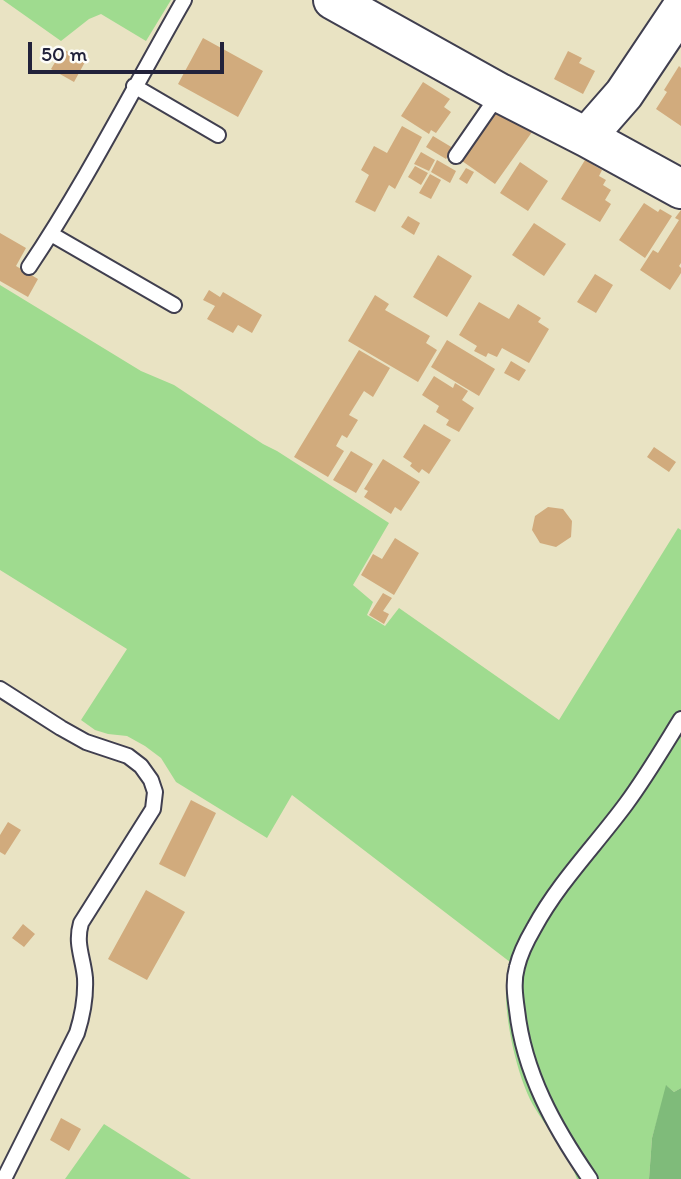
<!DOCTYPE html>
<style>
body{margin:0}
#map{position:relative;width:681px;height:1179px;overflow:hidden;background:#e9e3c3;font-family:Itim,sans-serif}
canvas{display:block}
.scale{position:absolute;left:28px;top:42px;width:196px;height:32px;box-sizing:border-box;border:4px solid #22223b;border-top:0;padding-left:9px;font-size:21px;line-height:24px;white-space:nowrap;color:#22223b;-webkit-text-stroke:5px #fdfcf7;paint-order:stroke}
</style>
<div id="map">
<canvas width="681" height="1179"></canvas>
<div class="scale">50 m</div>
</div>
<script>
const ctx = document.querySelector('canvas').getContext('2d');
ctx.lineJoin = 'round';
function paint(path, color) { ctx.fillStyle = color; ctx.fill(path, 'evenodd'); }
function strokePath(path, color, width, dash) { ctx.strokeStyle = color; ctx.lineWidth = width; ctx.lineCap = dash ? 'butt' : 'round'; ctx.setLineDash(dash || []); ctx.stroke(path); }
paint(new Path2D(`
 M3,0H171L146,41L101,14L89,19L61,41Z
 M0,285L141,371L174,385L263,444L277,451L389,523L353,585L373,602L367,615L385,626L399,608L559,720L678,528L681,530V1088L674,1092L667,1086L652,1138L649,1179H577C568,1152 547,1129 533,1105C517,1076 505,1021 506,989C506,980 509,971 510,962L292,795L267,838L176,782L161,758L145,746L127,736L108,734L95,730L81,720L127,649L0,570Z
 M104,1124L191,1179H65Z`), '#9fdb8f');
paint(new Path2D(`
 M666,1085L674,1092L681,1088V1179H649L652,1138Z`), '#7fbb7a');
paint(new Path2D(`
 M203,38L263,71L238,117L178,84Z
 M63,49L85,62L74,82L51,69Z
 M568,51L582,58L579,63L595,71L583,94L554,79Z
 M679,66L681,68V126L656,109L667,92L664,90Z
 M423,82L450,99L444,107L451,112L436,133L431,130L429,134L401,116Z
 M500,106L532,132L495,184L462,161Z
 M402,126L422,137L395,189L389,185L375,212L355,202L369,175L361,170L374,146L387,153Z
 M433,136L453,148L446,159L426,147Z
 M421,152L435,160L429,171L414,164Z
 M437,160L456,171L450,183L431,172Z
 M585,160L602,170L599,176L606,180L603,185L611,190L605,200L611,204L600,222L561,199Z
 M520,162L548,181L528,211L500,193Z
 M415,166L428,173L421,185L408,177Z
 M466,168L474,172L467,184L459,179Z
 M430,174L441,180L431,199L419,193Z
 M644,203L658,212L660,209L672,216L645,258L619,240Z
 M681,210V263L679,266L681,268V273L670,290L640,270L653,250L658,253L679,220L675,218Z
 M408,216L420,223L414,235L401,227Z
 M534,223L566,244L544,276L512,255Z
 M0,233L26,248L16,266L38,279L28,297L0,281Z
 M438,255L472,276L447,317L413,297Z
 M595,274L613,285L596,313L577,302Z
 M209,290L220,297L223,292L262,315L252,333L238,325L233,333L207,319L215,306L203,300Z
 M375,295L389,304L385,310L430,336L426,343L437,350L418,382L348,341Z
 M479,302L509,319L518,304L541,318L538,322L549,329L529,363L502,348L497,357L488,353L486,357L474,351L477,346L459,335Z
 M447,340L495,369L479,396L431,367Z
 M359,350L390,368L373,397L364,391L349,415L358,420L347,438L342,435L336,446L344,451L328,477L294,457Z
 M511,361L526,370L519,381L504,373Z
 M434,376L453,388L455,383L468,391L462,400L474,408L459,432L446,425L449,420L436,412L439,406L422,395Z
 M424,424L451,440L429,474L422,469L419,473L410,466L412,463L403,457Z
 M654,447L676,462L669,472L647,457Z
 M351,451L373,464L356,493L333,480Z
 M383,459L420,482L401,511L395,507L391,514L364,497L368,491L364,489Z
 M548,507L563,509L572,521L571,537L556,547L540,543L532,530L535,516Z
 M395,538L419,553L394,595L361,575L373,554L382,559Z
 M383,593L392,598L383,611L389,614L384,624L369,615Z
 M191,800L216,813L185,877L159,864Z
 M8,822L21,830L5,855L0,852V835Z
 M146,890L185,912L147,980L108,959Z
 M23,924L35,934L24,947L12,938Z
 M61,1118L81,1129L69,1151L50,1140Z`), '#d1ab7d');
const lane = new Path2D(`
 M134,86L218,135
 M456,156L499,94
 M51,234L174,305
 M29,267C86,182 133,89 184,0
 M0,689L61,728L86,742L128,756L141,766L151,780L155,792L153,809L81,923C75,944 83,957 85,978C86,998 83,1014 77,1033L4,1179
 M590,1179C554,1127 524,1073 517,1010C515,996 513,981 517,967C520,954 527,940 534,928C559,882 595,846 626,804C646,777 663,748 681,719`);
const secondary = new Path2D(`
 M333,0L500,93L588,138L596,126L624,94L681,9
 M588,138L681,189`);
strokePath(lane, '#403f4f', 18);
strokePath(secondary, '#403f4f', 42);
strokePath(lane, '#fff', 14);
strokePath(secondary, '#fff', 38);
</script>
